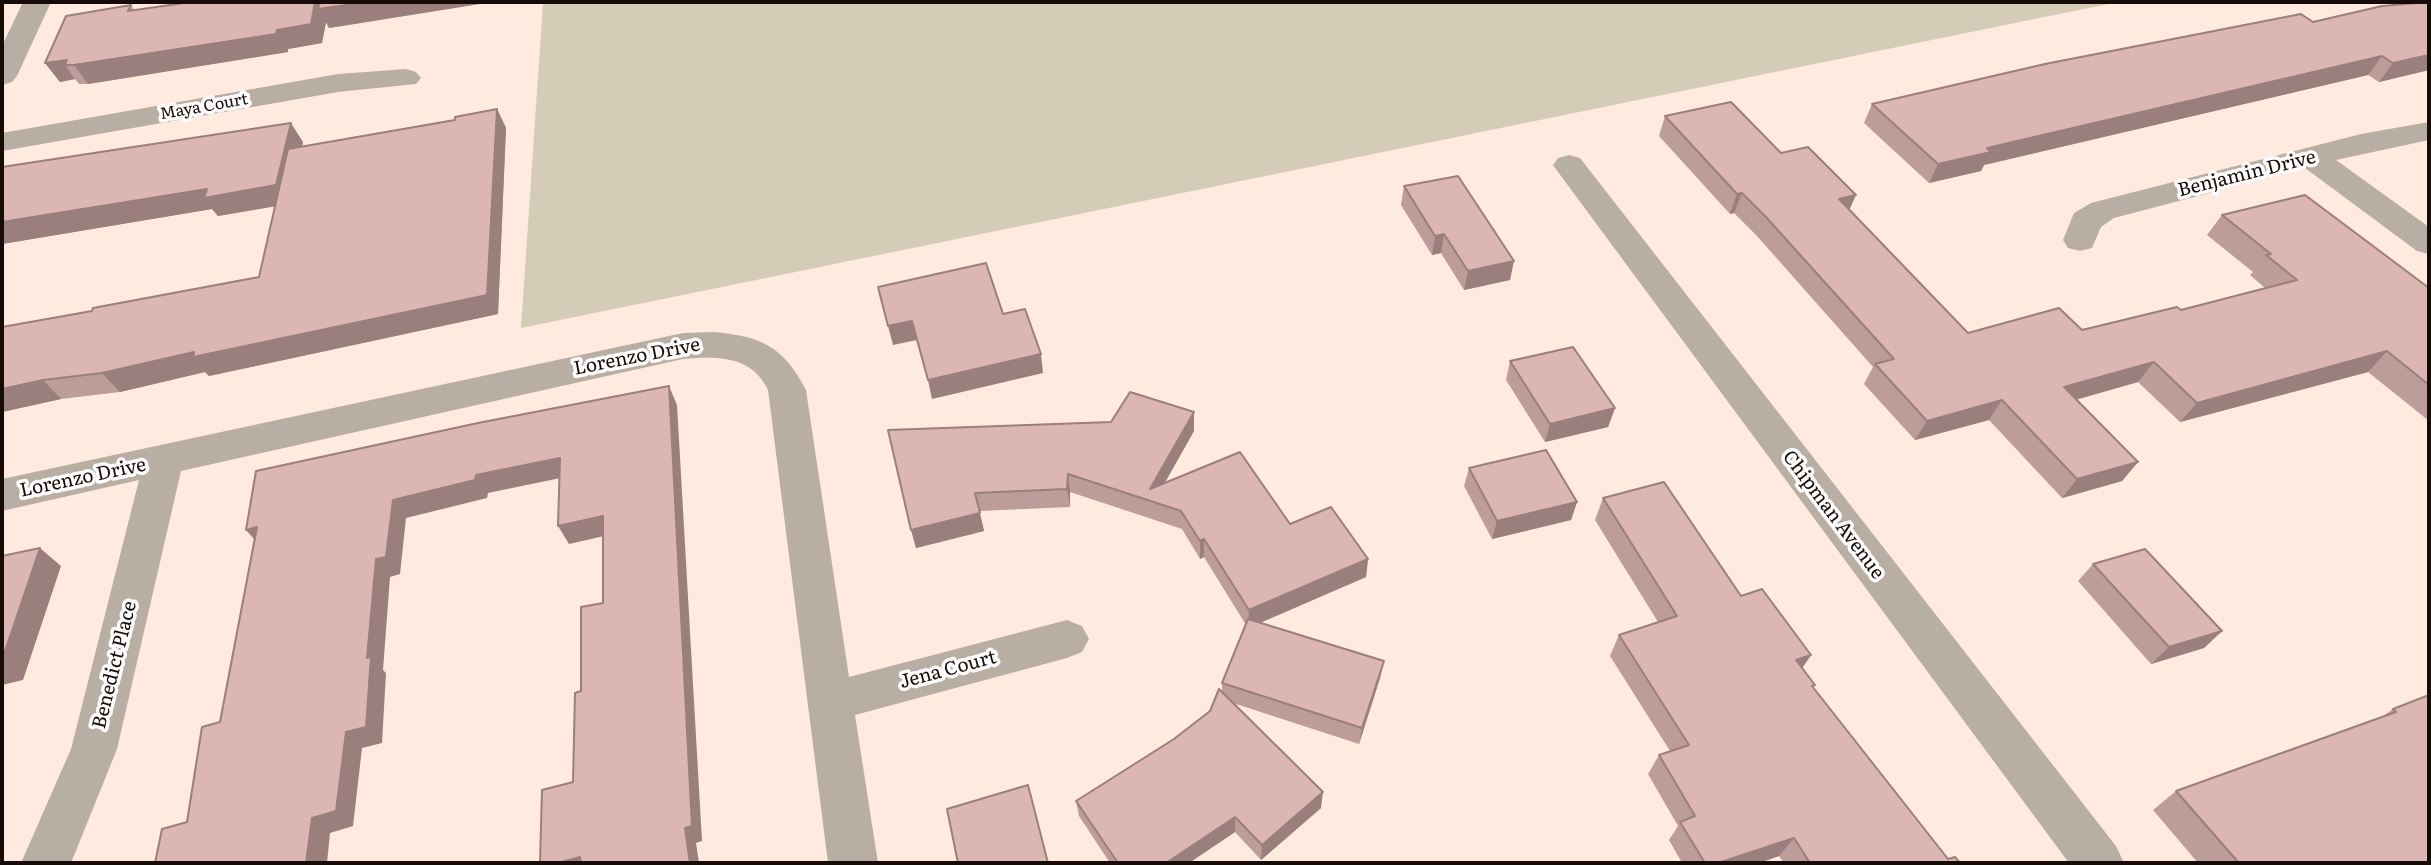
<!DOCTYPE html>
<style>
body{margin:0}
#map{position:relative;width:2431px;height:865px;overflow:hidden;background:#ffeae0;font-family:Literata,serif}
canvas{display:block}
.frame{position:absolute;inset:0;border:4px solid #160b06;pointer-events:none}
</style>
<div id="map">
<canvas width="2431" height="865"></canvas>
<div class="frame"></div>
</div>
<script>
const ctx = document.querySelector('canvas').getContext('2d');
ctx.lineJoin = 'round';
function paint(path, color) { ctx.fillStyle = color; ctx.fill(path, 'evenodd'); }
function strokePath(path, color, width, dash) { ctx.strokeStyle = color; ctx.lineWidth = width; ctx.lineCap = dash ? 'butt' : 'round'; ctx.setLineDash(dash || []); ctx.stroke(path); }
function write(font, color, halo, rows, align = 'center') {
  ctx.font = font + ' Literata,serif'; ctx.lineWidth = 7; ctx.setLineDash([]); ctx.textBaseline = 'middle'; ctx.strokeStyle = halo; ctx.fillStyle = color; for (const [text, x, y, turn = 0] of rows) {
    ctx.save(); ctx.translate(x, y); ctx.rotate((+turn || 0) * Math.PI / 180); ctx.textAlign = isNaN(turn) ? turn : align; if (halo) ctx.strokeText(text, 0, 0); ctx.fillText(text, 0, 0); ctx.restore();
  }
}
paint(new Path2D(`
 M543,2H2118L521,328Z`), '#d5ccb8');
paint(new Path2D(`
 M23,2H51L17,76L12,82L2,85V46Z
 M406,69L416,72L421,78L416,84L338,92L2,151V133L338,74Z
 M2429,122V140L2336,160L2429,227V254L2417,251L2305,168L2114,218L2101,227L2092,248L2080,251L2068,248L2063,240L2074,213L2091,203L2361,134Z
 M1569,155L1580,158L2116,846L2124,863H2069L1558,172L1553,165L1558,158Z
 M714,332C761,336 784,347 806,390L849,677L1067,620L1082,626L1089,639L1082,652L1067,658L855,715L878,863H828L768,390C752,355 716,356 683,359L181,471L117,749L71,863H21L71,749L139,480L2,511V479L683,333Z`), '#b9aea4');
paint(new Path2D(`
 M191,2H492L329,28L326,22L322,43L288,49V52L88,84H79L75,79L60,82L45,63L131,5L134,10Z
 M2429,2V70L2379,82L2368,75L1984,165L1981,171L1929,183L1864,123L1872,104L2313,22Z
 M497,109L506,128L498,314L209,376L205,372L120,392L61,399L2,412V327L92,311L259,277L275,206L218,216L212,209L2,244V167L303,142L302,147L455,120Z
 M1665,116L1781,153L1849,209L1968,333L2082,330L2181,310L2265,288L2250,275L2253,272L2207,235L2222,215L2429,288V421L2368,372L2180,422L2138,382L2076,400L2138,462L2122,481L2062,498L1989,420L1915,440L1864,384L1873,367L1757,236L1734,213L1730,214L1659,136Z
 M1404,186L1510,280L1464,290L1441,253L1432,255L1401,205Z
 M1510,361L1615,408L1608,427L1545,442L1506,380Z
 M888,430L1194,431L1164,483L1290,524L1368,559L1366,577L1260,623L1384,661L1380,678L1359,744L1233,703L1321,808L1261,860L1235,832L1189,863H1110L1079,816L1076,801L1174,739L1210,711L1222,692V683L1246,625L1204,557L1200,559L1182,529L1070,492V507L979,511L984,531L916,548Z
 M1469,468L1577,502L1571,520L1492,539L1464,486Z
 M1603,498L1741,596L1811,655L1802,668L1813,687L1948,859L1960,863H1784L1779,856L1759,863H1682L1669,840L1678,826L1648,774L1659,755L1670,751L1610,656L1619,635L1658,622L1595,520Z
 M2093,564L2222,631L2204,648L2151,664L2078,581Z
 M2429,695V863H2198L2153,810L2176,791L2382,717L2393,709Z`), '#bd9d99');
paint(new Path2D(`
 M315,2H492L329,28L326,22L322,43L288,49V52L88,84L74,65L277,30Z
 M2429,55V70L2379,82L2393,63Z
 M2382,56L2368,75L1984,165L1981,171L1929,183L1938,164L1987,148Z
 M67,60L65,65L75,79L60,82L45,63Z
 M497,109L506,128L498,314L209,376L205,372L120,392L102,373L194,352Z
 M291,123L303,142L289,204L218,216L212,209L2,244V222Z
 M1742,193L1734,213L1730,214L1737,194Z
 M1856,195L1847,215L1839,199Z
 M1444,234L1441,253L1432,255L1435,236Z
 M1514,261L1510,280L1464,290L1468,271Z
 M912,321L917,340L893,345L888,326Z
 M2387,351L2368,372L2180,422L2197,403Z
 M1041,354L1043,373L932,399L928,380Z
 M2154,362L2138,382L2049,407L2064,387Z
 M43,380L61,399L2,412V389Z
 M669,386L677,405L702,841L696,843L699,863H690L685,828Z
 M2002,400L1989,420L1915,440L1927,421Z
 M1615,408L1608,427L1545,442L1550,424Z
 M1194,412V431L1154,502L1150,489Z
 M560,458L570,476L488,493L487,498L406,518L400,574L390,577L383,670L386,673L382,743L362,748L353,826L330,833L327,863H306L312,818L346,732L367,658L376,559L393,500L476,475Z
 M2138,462L2122,481L2062,498L2077,479Z
 M1068,474L1070,492V507L1067,489Z
 M1577,502L1571,520L1492,539L1497,521Z
 M980,513L984,531L916,548L911,530Z
 M603,516L613,534L569,544L558,526Z
 M257,527L262,548L246,530Z
 M1204,539V557L1200,559V541Z
 M40,548L61,566L23,680L2,685V660Z
 M1368,559L1366,577L1248,628L1249,610Z
 M2222,631L2204,648L2151,664L2169,647Z
 M1811,655L1797,676L1796,660Z
 M1384,661L1380,678L1359,744L1362,728Z
 M1323,792L1321,808L1261,860L1262,845Z
 M1235,817V832L1189,863H1166Z
 M1794,838L1779,856L1759,863H1718Z
 M580,857L586,863H558Z`), '#9a7f7d');
const building = new Path2D(`
 M191,2H315L311,24L277,30L276,34L74,65H65L67,60L45,63L66,16L131,5L128,11Z
 M320,2H367L318,9Z
 M2429,2V55L2393,63L2382,56L1987,148L1991,152L1938,164L1872,104L2045,64L2301,14L2313,22L2382,6Z
 M1731,102L1781,153L1808,147L1856,195L1839,199L1968,333L2059,308L2082,330L2177,307L2181,310L2297,280L2266,255L2271,254L2222,215L2305,195L2429,288V385L2387,351L2197,403L2154,362L2064,387L2138,462L2077,479L2002,400L1927,421L1875,364L1894,359L1765,216L1742,193L1737,194L1665,116Z
 M497,109L487,295L193,357L194,352L102,373L43,380L2,389V327L92,311L93,308L259,277L288,149L455,120V117Z
 M291,123L276,185L204,198L207,189L2,222V167Z
 M1458,176L1514,261L1468,271L1444,234L1435,236L1404,186Z
 M986,263L1003,314L1025,309L1041,354L928,380L912,321L888,326L878,287Z
 M1573,347L1615,408L1550,424L1510,361Z
 M669,386L692,826L685,828L690,863H581L580,857L558,863H540L542,790L573,782L575,693L581,691V607L603,603V516L558,526L560,458L476,475L475,480L393,500L386,557L376,559L367,658L371,656L366,727L346,732L336,811L312,818L306,863H155L162,829L187,822L202,727L220,722L257,527L246,530L256,471L478,423Z
 M1130,392L1194,412L1150,489L1240,452L1290,524L1331,507L1368,559L1249,610L1204,539L1200,541L1181,511L1068,474L1067,489L975,493L980,513L911,530L888,430L1111,422Z
 M1546,450L1577,502L1497,521L1469,468Z
 M1664,482L1741,596L1762,589L1811,655L1796,660L1815,685L1812,686L1948,859L1955,857L1960,863H1810L1794,838L1718,863H1705L1680,822L1695,816L1659,755L1689,745L1619,635L1677,616L1603,498Z
 M40,548L2,660V556Z
 M2145,549L2222,631L2169,647L2093,564Z
 M1248,619L1384,661L1362,728L1222,683Z
 M1219,689L1323,792L1262,845L1235,817L1166,863H1118L1076,801L1174,739L1210,711Z
 M2429,695V863H2239L2176,791L2396,712L2393,709Z
 M1028,785L1048,863H958L947,809Z`);
paint(building, '#dcb6b2');
strokePath(building, '#9a7f7d', 2);
write('16px', '#160b06', '#fcfcfc', [
 ["Maya Court",204,107,-10]
]);
write('19px', '#160b06', '#fcfcfc', [
 ["Benjamin Drive",2247,174,-14],
 ["Lorenzo Drive",637,357,-11],
 ["Lorenzo Drive",83,478,-12],
 ["Chipman Avenue",1833,515,53],
 ["Benedict Place",115,665,-76],
 ["Jena Court",948,670,-15]
]);
</script>
